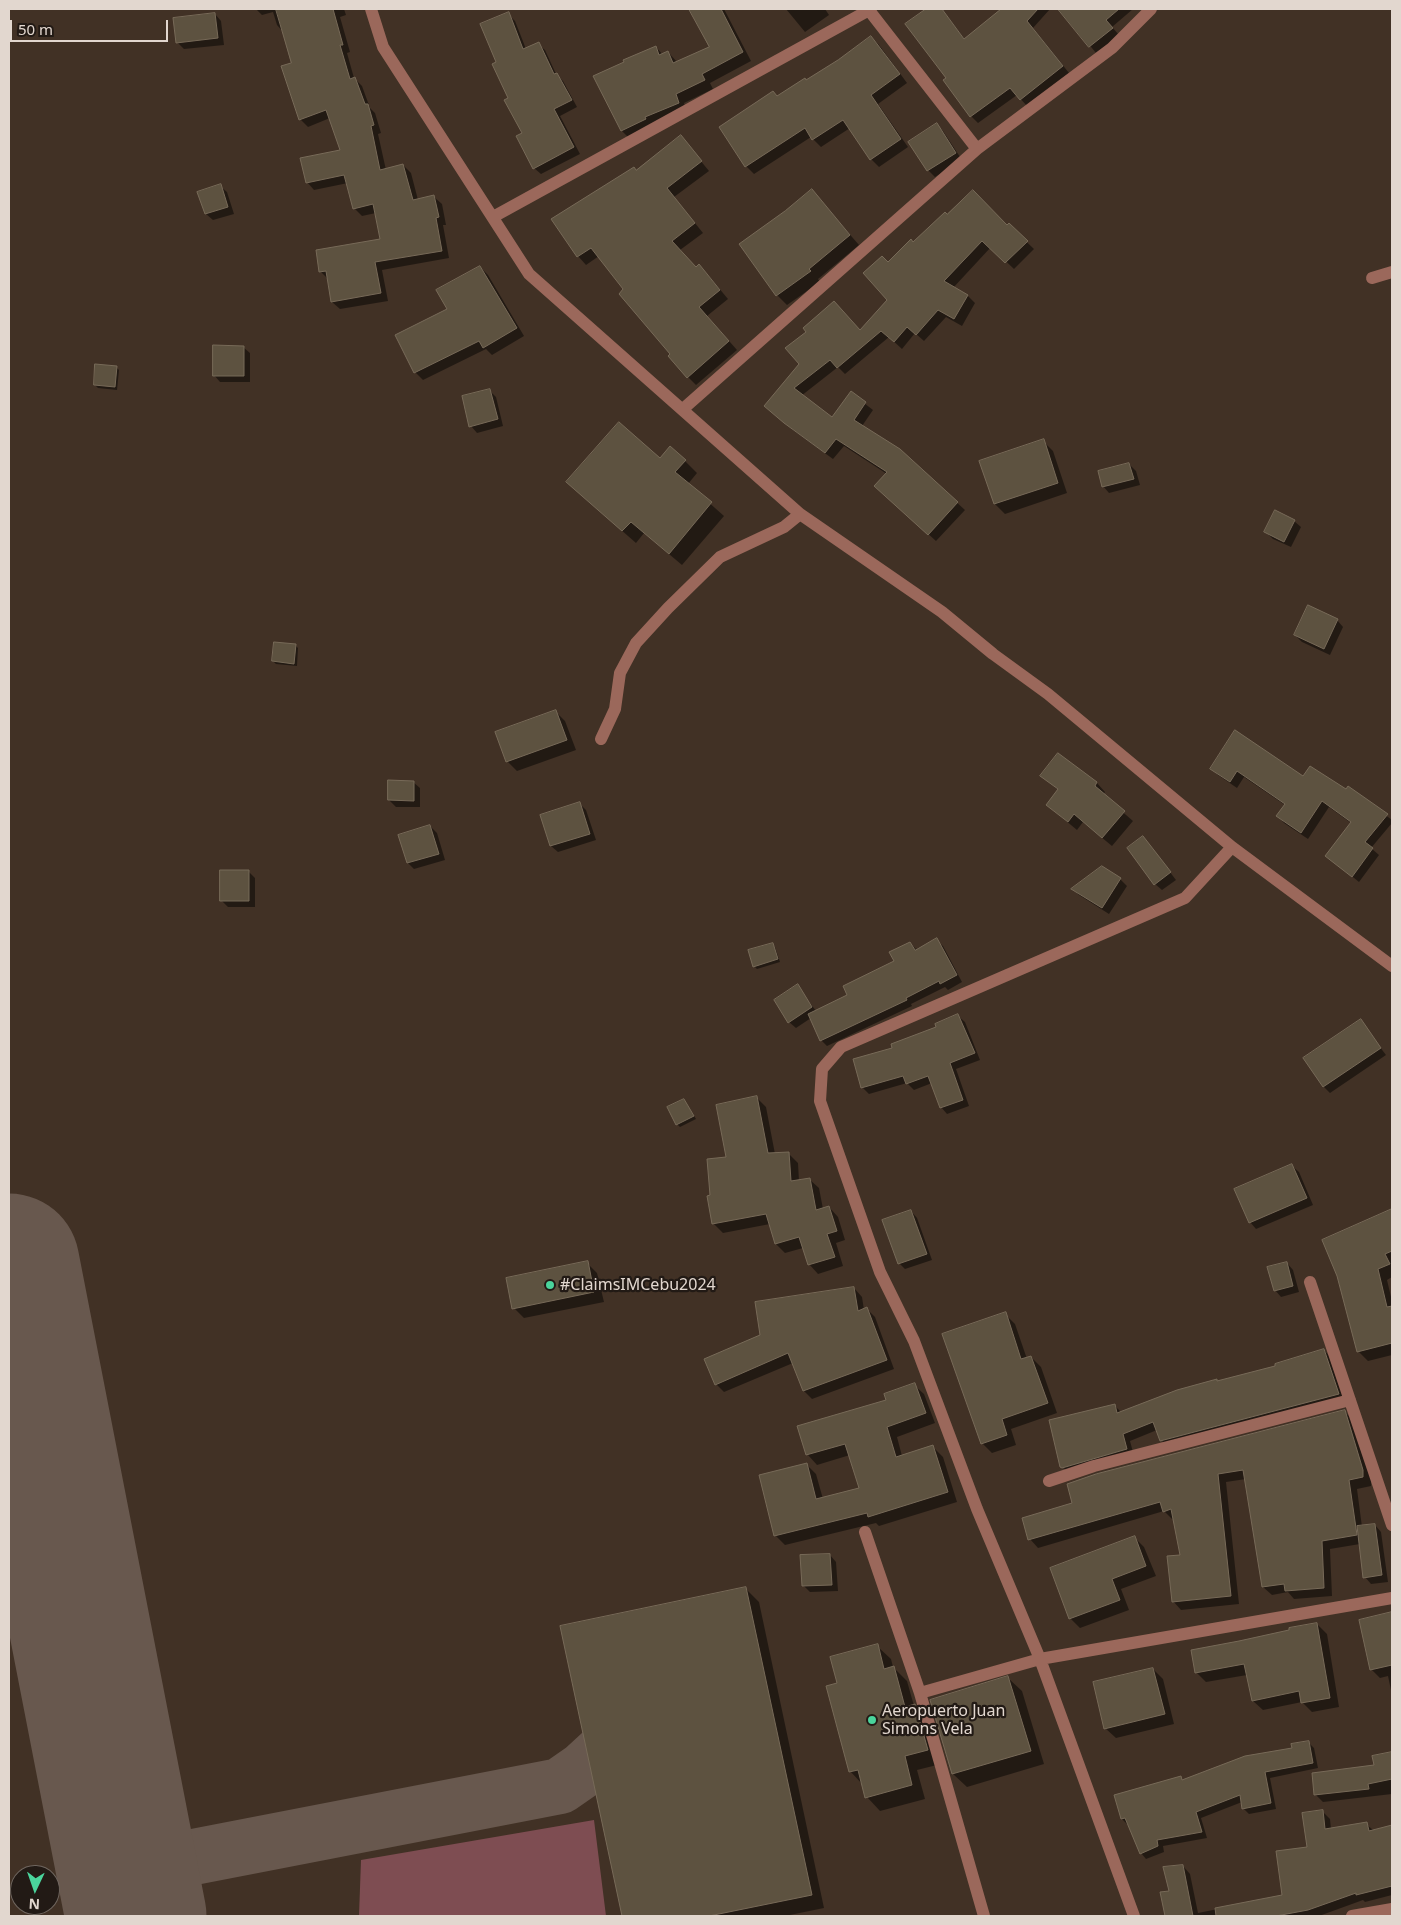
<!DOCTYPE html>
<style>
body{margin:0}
#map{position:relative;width:1401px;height:1925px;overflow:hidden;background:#413125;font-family:"Noto Sans",sans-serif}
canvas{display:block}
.frame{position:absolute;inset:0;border:10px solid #e2d7cf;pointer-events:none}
.north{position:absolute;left:10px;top:1865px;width:50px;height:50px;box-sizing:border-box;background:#221a15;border:1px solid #6f665f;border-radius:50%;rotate:183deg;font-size:14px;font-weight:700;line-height:20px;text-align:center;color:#e2d7cf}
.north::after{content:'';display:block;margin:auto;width:18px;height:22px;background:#4ad49c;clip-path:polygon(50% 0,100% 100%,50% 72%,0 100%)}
.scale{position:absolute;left:10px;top:20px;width:158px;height:22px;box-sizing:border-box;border:2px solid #e2d7cf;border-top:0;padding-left:6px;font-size:15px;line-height:18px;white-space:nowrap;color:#e2d7cf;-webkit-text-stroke:4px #221a15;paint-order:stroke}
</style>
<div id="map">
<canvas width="1401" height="1925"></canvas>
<div class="frame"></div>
<div class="north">N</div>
<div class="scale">50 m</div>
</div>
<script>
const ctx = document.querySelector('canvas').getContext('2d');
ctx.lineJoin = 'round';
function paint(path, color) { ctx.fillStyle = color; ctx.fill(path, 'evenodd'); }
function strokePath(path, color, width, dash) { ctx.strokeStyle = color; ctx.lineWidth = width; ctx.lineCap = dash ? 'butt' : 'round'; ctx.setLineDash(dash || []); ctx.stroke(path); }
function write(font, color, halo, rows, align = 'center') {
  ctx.font = font + ' "Noto Sans",sans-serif'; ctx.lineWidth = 4.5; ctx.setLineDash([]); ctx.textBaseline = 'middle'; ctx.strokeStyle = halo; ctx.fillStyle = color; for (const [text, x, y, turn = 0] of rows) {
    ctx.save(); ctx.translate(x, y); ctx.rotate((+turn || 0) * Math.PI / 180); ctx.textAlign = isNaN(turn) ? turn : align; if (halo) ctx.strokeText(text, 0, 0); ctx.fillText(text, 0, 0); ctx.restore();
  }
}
paint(new Path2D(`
 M594,1820L606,1916H359L361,1860Z`), '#7e4d52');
paint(new Path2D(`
 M256,9H344L346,15L340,17L350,52L347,53L354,78L362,86L370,108L375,113L381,133L378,134L386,170L403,165L411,173L418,200L434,197L442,204L446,225H443L449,258L382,270L388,301L340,309L332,302L328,279L320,271L382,240L376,213L362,216L354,208L348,183L314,190L307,182L341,151L330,118L308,127L300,119L292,64L284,33L277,25L273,12L262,15Z
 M691,9H724L751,61L710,83L713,89L684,103L687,112L631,140L622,131L595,77L656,47L663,55L668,52L677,62L711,47Z
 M786,9H825L829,15L805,32Z
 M928,9H942L965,40L1003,9H1050L1033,28L1069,73L1027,106L1017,95L978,123L971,116L948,78L907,24Z
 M1060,9H1133L1112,27L1119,35L1096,53Z
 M215,14L221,21L224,45L184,49L177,42Z
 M508,14L515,21L526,49L538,44L545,50L556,74L563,81L577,107L560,116L580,154L541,174L534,168L497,63Z
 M871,37L879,45L907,83L878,104L908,147L879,167L871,159L850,128L821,147L811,137L754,174L746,166L778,97L839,61Z
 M937,125L943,131L962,160L935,177L928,170L909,142Z
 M681,137L709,171L674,197L703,233L680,250L696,269L699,266L708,275L728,299L707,316L737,350L696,385L688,377L599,256L586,265L578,256L553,219L636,171Z
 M220,186L227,192L234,214L213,220L206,214L199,193Z
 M812,191L859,245L818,279L820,282L787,305L777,295Z
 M1009,225L1034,249L1014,269L991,247L953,288L968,296L975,303L962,326L946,317L924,341L915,333L902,349L889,337L845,374L838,367L801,396L832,419L851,393L873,410L862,426L899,450L965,510L936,541L883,493L887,474L844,446L833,459L793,430L765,406L861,332L888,300V263L913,243L1007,227Z
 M480,267L488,275L524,336L492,355L486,349L423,380L415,372L449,310Z
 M243,347L250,353V382H220L214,375Z
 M116,367L119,370L117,390L98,388L95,385Z
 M489,390L496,397L503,426L477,433L471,426Z
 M1043,441L1053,451L1067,493L1005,514L995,504Z
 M660,459L685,461L697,473L688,484L724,516L682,565L644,533L636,543L580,494Z
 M1129,464L1136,471L1140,485L1109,493L1103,486Z
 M1294,521L1301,527L1291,547L1273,539L1266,532Z
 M1337,620L1343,627L1330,655L1302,642L1295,635Z
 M295,645L298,648L297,666L276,664L273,661Z
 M555,711L565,721L576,750L517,771L507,761Z
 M1236,732L1304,777L1346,791L1349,788L1392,820V823L1371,848L1379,855L1359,882L1327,856L1351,823L1329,807L1308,839L1284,823L1278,816L1285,805L1244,777L1237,788L1218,775L1212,769Z
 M1058,754L1097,783L1105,792L1103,795L1133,821L1112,846L1083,822L1077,830L1047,805L1059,790L1042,776Z
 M413,782L420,788V807H396L389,800Z
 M580,804L586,810L596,840L558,852L551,846Z
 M430,826L437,833L445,860L414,869L408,863Z
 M1143,837L1176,880L1162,890L1155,884Z
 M249,872L255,878V907H228L222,901Z
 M1120,879L1127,886L1109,914L1079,895L1073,889Z
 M936,940L943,946L962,982L948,990L945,987L911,1004L912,1006L827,1046L821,1040L811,1018L796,1028L789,1022L797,986L816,1011L849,996L895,961L910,943L916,949Z
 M772,944L775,947L780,962L757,969L754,966Z
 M958,1016L965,1022L980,1060L956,1069L969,1106L947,1114L941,1107L932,1083L914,1090L907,1083L869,1094L862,1087L894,1049Z
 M1360,1021L1386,1055L1330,1093L1324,1087L1305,1058Z
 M757,1098L766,1107L775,1154L788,1153L798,1163L799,1181L809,1179L819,1188L823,1209L829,1207L838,1217L845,1240L836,1243L843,1266L818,1274L809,1264L803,1248L785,1253L776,1244L770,1224L723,1233L713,1223L711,1196L727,1158Z
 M684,1100L696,1119L680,1127L677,1124Z
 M1292,1166L1299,1172L1313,1205L1256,1229L1250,1222Z
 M911,1211L917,1218L932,1260L905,1269L899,1263Z
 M1392,1211V1277L1387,1280L1392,1301V1355L1368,1361L1358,1351L1339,1276L1323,1240Z
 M587,1263L597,1273L604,1302L524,1318L514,1308Z
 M1287,1263L1293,1270L1299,1292L1281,1297L1275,1290Z
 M854,1288L862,1297L864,1310L867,1309L875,1317L894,1369L812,1399L804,1391L793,1363L724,1392L716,1384L762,1336Z
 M1005,1314L1015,1324L1027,1359L1031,1357L1041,1367L1057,1413L1011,1429L1016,1445L992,1453L982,1443Z
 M1324,1350L1331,1358L1346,1402L1169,1447L1161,1440L1157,1430L1130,1441L1134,1456L1070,1475L1062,1466L1114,1405L1122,1413L1216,1380L1218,1382L1277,1367Z
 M914,1385L924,1394L935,1423L897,1437L902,1456L933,1447L943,1457L957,1502L879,1526L876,1523L785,1545L775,1535L807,1465L816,1474L823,1499L861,1489L850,1455L817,1465L808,1455L799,1427L887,1400Z
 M1344,1411L1353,1420L1371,1480V1486L1357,1489L1362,1527L1375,1525L1381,1532L1388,1582L1371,1584L1365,1577L1360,1544L1330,1549L1332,1596L1294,1599L1288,1592L1272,1595L1263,1587L1246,1479L1226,1482L1239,1604L1181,1610L1173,1601L1182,1556L1174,1519H1172L1164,1511L1038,1548L1030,1539L1074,1504Z
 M1134,1537L1144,1547L1156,1576L1121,1589L1129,1610L1080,1628L1070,1618Z
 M830,1555L836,1562L838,1591L810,1592L804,1586Z
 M745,1588L759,1602L824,1908L785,1916H624L562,1627Z
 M1392,1613V1695L1388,1676L1380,1678L1371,1669L1360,1621Z
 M1317,1624L1327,1634L1339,1707L1312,1712L1302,1702L1263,1710L1253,1701L1247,1675L1206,1682L1196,1672L1239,1642Z
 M877,1646L891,1659L893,1667L907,1681L914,1706L928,1719L941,1764L917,1770L925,1799L880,1811L867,1797L863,1785L850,1771L838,1684Z
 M1153,1669L1163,1679L1174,1724L1116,1738L1105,1728Z
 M1008,1678L1022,1691L1044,1764L967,1787L953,1774Z
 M1308,1742L1314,1748L1318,1768L1270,1778L1276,1809L1249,1814L1243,1808L1242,1802L1201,1818L1207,1838L1163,1846L1164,1852L1146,1859L1141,1853L1128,1825L1122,1819L1180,1777L1184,1781L1293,1749Z
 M1392,1753V1794L1323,1802L1316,1795L1376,1766L1374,1757Z
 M1322,1811L1330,1819L1331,1829L1366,1824L1373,1830L1392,1826V1895L1365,1902L1363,1900L1319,1916H1168L1166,1914L1171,1892L1183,1866L1190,1874L1198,1913L1283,1896L1308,1848Z`), '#0007');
strokePath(new Path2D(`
 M122,1845L150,1859L178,1860L560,1786L583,1770L608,1747L638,1705`), '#68584e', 56);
strokePath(new Path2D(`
 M9,1264L136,1916`), '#68584e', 141);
const building = new Path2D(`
 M276,9H333L343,45H340L350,79L355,77L365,104H368L374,125L371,126L380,170L403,164L413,200L434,195L439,217L436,218L442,251L375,262L381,293L331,302L326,271L319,272L316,250L380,239L373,204L353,209L344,175L306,183L300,158L340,150L326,110L299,120L281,66L291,63Z
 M689,9H721L743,52L702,74L705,80L676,94L679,103L645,117L646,119L621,131L593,76L624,62L623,60L656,46L659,55L668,51L673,63L709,47Z
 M926,9H942L964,39L1001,9H1038L1027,21L1063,66L1020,100L1010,88L970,117L943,80L946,78L905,24Z
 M1058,9H1119L1106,20L1113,28L1089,47Z
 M509,12L523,49L539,42L554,74L557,73L572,100L554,109L574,147L533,169L516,136L522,133L504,100L508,98L492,64L496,62L480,24Z
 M215,13L218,38L176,43L173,18Z
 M871,36L900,74L871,95L901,139L870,160L843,120L812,140L805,128L745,167L719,127L773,91L777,96L805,78L806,80L838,60Z
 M937,123L956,153L927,171L908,142Z
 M681,135L702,161L667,188L695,223L672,241L696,267L699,264L720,290L699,307L729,341L687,378L668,356L670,354L619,294L623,289L591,248L577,257L551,219L634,167L636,170Z
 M221,184L228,207L205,214L197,192Z
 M812,189L850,235L809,269L811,271L776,296L739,244L785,211Z
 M973,190L1007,225L1009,223L1028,241L1005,263L982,241L944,281L968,295L954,319L938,310L916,335L907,327L894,342L881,331L837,368L830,360L794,388L832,417L851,391L866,402L854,420L900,449L958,502L928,535L874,486L887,472L836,439L825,453L784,423L764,406L799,364L785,348L806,332L803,328L834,301L860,330L887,300L863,273L882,256L888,262L911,239L913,242L945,212L947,214Z
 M480,266L517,328L483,348L479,341L414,373L395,335L447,309L436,290Z
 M213,345L244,346V376H213Z
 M95,364L117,366L115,387L94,385Z
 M490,389L498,419L469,427L462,396Z
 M619,422L660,458L670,446L686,460L675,472L712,502L669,554L631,522L622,531L566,482Z
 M1044,439L1058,483L994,504L979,461Z
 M1129,463L1134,479L1102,487L1098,471Z
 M1275,510L1295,520L1284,542L1264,532Z
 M1308,605L1338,619L1324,649L1294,635Z
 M274,642L296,644L294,664L272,661Z
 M556,710L567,740L506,762L495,732Z
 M1235,730L1303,776L1310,766L1346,789L1348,786L1388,814L1365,842L1373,848L1352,877L1325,856L1351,822L1322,801L1301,833L1276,816L1285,804L1237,771L1230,782L1210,769Z
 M1058,753L1097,782L1095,786L1125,811L1102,838L1074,814L1068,822L1046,805L1058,789L1040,776Z
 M388,780L414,781V801L388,800Z
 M580,802L590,834L550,846L540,815Z
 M430,825L439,854L407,863L398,835Z
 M1143,836L1171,872L1154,885L1127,848Z
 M1102,866L1121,878L1102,908L1071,889Z
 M220,870H249V901H220Z
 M937,938L957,975L940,984L939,981L906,998L907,1000L820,1041L808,1014L847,995L843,986L894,961L889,952L910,942L915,950Z
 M773,943L778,959L753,967L748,950Z
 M798,984L812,1007L788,1023L774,1000Z
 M958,1014L975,1053L950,1063L963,1100L940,1108L928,1076L906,1084L903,1076L861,1088L853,1059L892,1048L891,1044L936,1027L935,1024Z
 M1361,1019L1381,1048L1323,1087L1303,1058Z
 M757,1096L768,1153L789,1152L791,1181L810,1178L816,1210L829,1206L837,1231L827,1234L835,1257L808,1265L799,1237L775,1244L766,1214L712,1224L707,1196L710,1195L707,1159L726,1157L716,1105Z
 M684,1099L694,1116L676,1125L667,1107Z
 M1292,1164L1307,1198L1249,1223L1234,1189Z
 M1392,1209V1251L1385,1254L1390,1264L1378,1269L1387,1307L1392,1306V1343L1357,1352L1337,1276L1322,1240Z
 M911,1210L927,1254L898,1264L882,1220Z
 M588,1261L594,1292L512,1309L506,1278Z
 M1287,1262L1293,1286L1274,1291L1267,1267Z
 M854,1287L858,1311L867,1307L887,1360L803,1391L788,1353L715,1385L704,1359L760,1335L755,1302Z
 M1006,1312L1021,1359L1031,1356L1048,1403L1002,1419L1007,1435L981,1444L942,1334Z
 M1324,1349L1339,1394L1160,1441L1153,1422L1123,1434L1127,1449L1062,1468L1060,1467L1049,1420L1115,1404L1117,1413L1177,1390L1217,1379V1381L1275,1366V1364Z
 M915,1383L926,1413L887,1427L896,1457L933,1445L948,1492L868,1517L867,1513L774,1536L759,1475L807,1463L816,1499L859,1488L845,1444L806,1455L797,1426L886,1400L884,1394Z
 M1345,1410L1363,1470V1477L1349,1480L1357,1535L1322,1541L1324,1588L1285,1591L1284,1584L1262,1587L1243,1470L1218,1474L1231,1596L1172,1602L1167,1556L1180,1555L1171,1509L1163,1512L1160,1502L1028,1540L1022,1518L1072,1503L1067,1484L1096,1474Z
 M1375,1524L1382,1575L1363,1578L1357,1526Z
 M1135,1536L1146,1566L1112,1579L1120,1600L1069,1619L1050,1568Z
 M830,1554L832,1585L802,1586L800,1555Z
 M746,1587L812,1895L709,1916H622L560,1626Z
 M1392,1612V1665L1370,1670L1359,1620Z
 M1317,1623L1330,1698L1301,1703L1299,1691L1252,1701L1244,1664L1195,1673L1191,1650L1239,1641L1289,1630V1628Z
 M878,1644L884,1669L894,1666L905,1707L915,1704L928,1750L905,1756L912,1785L865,1798L858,1770L849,1772L826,1686L837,1683L830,1657Z
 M1153,1668L1165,1714L1104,1729L1093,1682Z
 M1008,1676L1031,1751L952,1774L930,1700Z
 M1309,1741L1313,1763L1265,1772L1271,1803L1242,1809L1240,1795L1196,1812L1202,1832L1157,1840L1158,1846L1140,1854L1125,1818L1121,1819L1114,1795L1181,1776L1182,1780L1245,1756L1292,1748L1291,1744Z
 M1392,1752V1779L1368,1784L1369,1789L1314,1795L1312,1773L1374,1765L1372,1756Z
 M1323,1810L1325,1829L1367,1822L1369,1831L1392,1825V1886L1356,1895V1893L1308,1910L1276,1916H1216L1215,1908L1282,1895L1276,1851L1307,1847L1302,1813Z
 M1183,1865L1193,1916H1165L1160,1892L1169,1891L1163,1867Z`);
paint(building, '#5d5240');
strokePath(building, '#776a58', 1);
strokePath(new Path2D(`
 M371,9L383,47L529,274L800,514L942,612L993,654L1048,694L1232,847L1392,966
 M868,9L977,149
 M493,217L871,9
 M1372,278L1392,272
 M683,409L977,149L1112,48L1151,9
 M601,739L615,709L620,673L636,643L668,608L720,557L784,527L800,514
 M1310,1282L1392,1525
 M1049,1481L1094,1466L1350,1400
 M865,1532L920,1693L1040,1659L1392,1598
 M920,1693L984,1916
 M1134,1916L1040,1659L977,1509L914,1341L880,1272L820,1101L822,1069L841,1047L1185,898L1232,847
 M1352,1916L1392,1909`), '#9b685b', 12);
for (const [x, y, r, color] of [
 [550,1285,5,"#4ad49c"],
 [872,1720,5,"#4ad49c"]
]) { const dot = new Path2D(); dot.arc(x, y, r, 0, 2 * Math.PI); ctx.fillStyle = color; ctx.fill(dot); strokePath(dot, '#221a15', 2); }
write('16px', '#e2d7cf', '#221a15', [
 ["#ClaimsIMCebu2024",560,1285],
 ["Aeropuerto Juan",882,1711],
 ["Simons Vela",882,1729]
], 'left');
</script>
